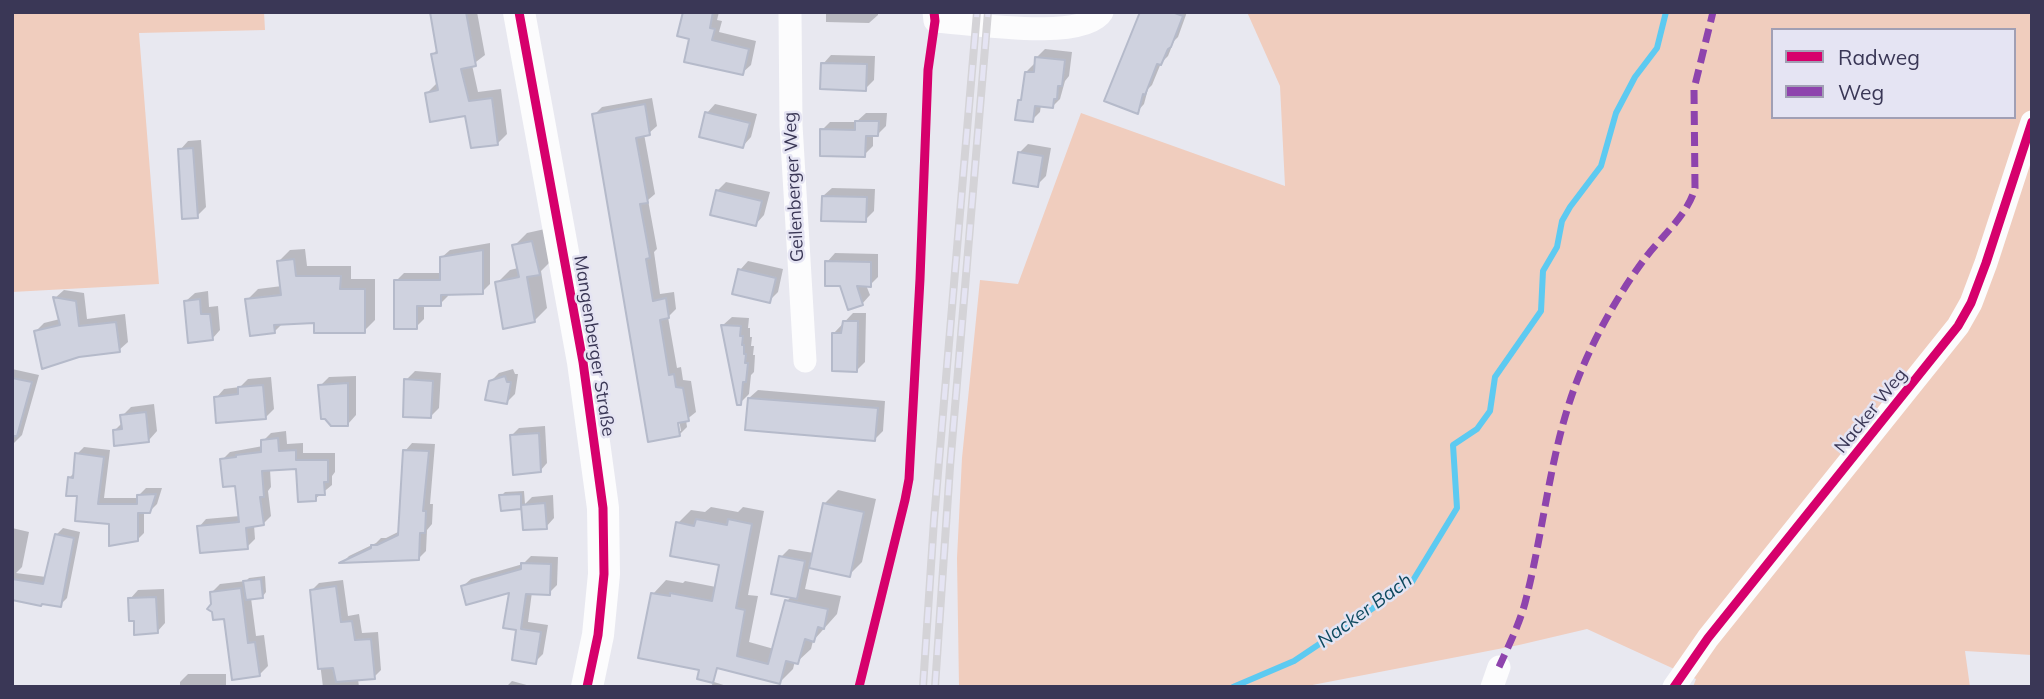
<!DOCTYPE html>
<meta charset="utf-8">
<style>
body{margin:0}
#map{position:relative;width:2044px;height:699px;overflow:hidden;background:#e8e8f0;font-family:Mulish,sans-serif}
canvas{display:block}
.frame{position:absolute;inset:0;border:14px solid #3a3756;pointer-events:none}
.legend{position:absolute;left:1771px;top:28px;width:245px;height:91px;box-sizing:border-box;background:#e5e4f3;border:2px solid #a19fb4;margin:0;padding:9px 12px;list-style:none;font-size:21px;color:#3a3756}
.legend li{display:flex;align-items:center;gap:14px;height:35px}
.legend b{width:35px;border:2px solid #a19fb4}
</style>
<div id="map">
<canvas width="2044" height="699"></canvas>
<div class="frame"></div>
<ul class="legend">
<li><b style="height:9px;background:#d6006c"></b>Radweg</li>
<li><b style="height:9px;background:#8e44ad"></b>Weg</li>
</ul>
</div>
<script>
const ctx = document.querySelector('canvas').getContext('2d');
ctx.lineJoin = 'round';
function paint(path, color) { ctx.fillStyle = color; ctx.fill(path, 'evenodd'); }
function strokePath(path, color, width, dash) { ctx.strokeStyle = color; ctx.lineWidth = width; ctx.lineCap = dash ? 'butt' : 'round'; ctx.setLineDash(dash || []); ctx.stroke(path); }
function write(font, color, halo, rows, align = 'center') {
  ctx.font = font + ' Mulish,sans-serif'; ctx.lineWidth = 5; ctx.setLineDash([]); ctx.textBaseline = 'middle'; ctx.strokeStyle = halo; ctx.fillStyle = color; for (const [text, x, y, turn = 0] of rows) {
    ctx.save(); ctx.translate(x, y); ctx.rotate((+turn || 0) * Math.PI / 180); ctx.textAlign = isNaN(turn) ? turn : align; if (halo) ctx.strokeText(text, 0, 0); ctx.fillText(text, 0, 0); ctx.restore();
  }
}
paint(new Path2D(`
 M12,12H264L265,30L139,33L159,284L12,292Z
 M1247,12H2032V655L1965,651L1970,687H1693L1696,679L1587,629L1519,645L1302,687H959L957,558L962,458L980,280L1018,284L1081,113L1285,186L1280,86ZM1773,30H2014V117H1773Z`), '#f0cdbe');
paint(new Path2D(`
 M432,12H477L485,55L472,65L478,92L501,89L507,134L497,144L467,114L427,93L437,83L433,54L438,49Z
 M700,12H719L717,20L722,21L719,32L756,41L751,65L742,73L687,60Z
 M826,12H878V15L869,23L826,22Z
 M1143,12H1187L1178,37L1174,41L1168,56L1161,63L1152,85L1148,89L1144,104L1137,112Z
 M1045,49L1072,52L1069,76L1065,81L1060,99L1052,107L1041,105L1040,112L1032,120L1019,100L1024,96L1026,72L1034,64L1036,65L1037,57Z
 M831,55L875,56L874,80L865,89L823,64Z
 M652,98L657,126L649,133L644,134L655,194L648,200L657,249L654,252L660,294L674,292L676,309L668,317L677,368L681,367L683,380L691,381L696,412L686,420L687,427L679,435L649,440L594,115L602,107ZM678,414L681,431H678L675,415Z
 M715,104L757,114L751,137L743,146L707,113Z
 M866,113H887L886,126L878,134H873V146L864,155L822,130L830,122H856Z
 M201,140L206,207L197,216L180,150L188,141Z
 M1028,144L1051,148L1046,176L1037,185L1019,153Z
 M726,182L770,192L764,215L756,224L717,191Z
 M832,188L875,189L874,211L865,220L823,196Z
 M545,229L552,260L541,271L547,308L534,321L497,283L510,270L518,268L514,246L527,233Z
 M490,243V284L482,292L448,293V296L440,304H424V319L416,327L396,281L404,273H442L441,258L450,250Z
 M305,249L307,266H351V279H375V320L364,331L315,321L283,323L274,332L247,300L258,289L282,286L279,261L290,250Z
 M835,253L878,254V277L870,285H866L870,295L862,304L841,285L827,262Z
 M748,261L783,269L778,292L769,301L740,270Z
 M64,290L84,293L87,319L125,314L128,342L119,350L78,355L35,332L44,323L60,319L55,298Z
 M208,291L209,307L218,306L220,330L212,339L186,301L195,293Z
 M853,313H866L865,362L857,370L834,333Z
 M732,317L749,318L748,328H750V337H752L751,346H754L753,355H755L754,372L751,375L749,394L740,403L723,325Z
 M12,369L39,375L22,435L14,443L12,442Z
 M513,369L515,374H518L515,394L507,402L490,382L499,373Z
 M415,371L441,373L439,408L430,417L406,380Z
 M356,376V415L348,424L320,386L329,377Z
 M271,377L274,409L266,417L216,398L224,389L240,387L248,379Z
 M758,390L885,401L883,431L875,439L749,398Z
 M154,404L157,431L149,440L114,431L123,422L122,416L131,407Z
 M545,426L547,463L540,471L511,436L519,428Z
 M286,431L287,444L303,443V453H335V472L332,476V485L315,499L298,467L270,469L271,487L268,491L271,516L263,524L254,525L255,539L247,547L199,527L206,519L240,516L237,484L222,460L230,452L263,446V441L271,433Z
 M412,443L435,444L430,504H433L432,524L427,530L426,551L418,559L344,561L349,556L376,543L381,538H386L400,531L405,451Z
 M84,447L110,450L104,498H139V495L146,488H162L157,504L150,511H144V533L137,540L111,522L78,495L69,478L75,472L77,454Z
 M838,490L876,499L862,562L849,575L810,566L805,589L841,596L837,614L813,641L811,649L797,662L795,661L793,669L780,682L668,653L653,594L666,580L683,583L685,581L716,587L721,564L678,523L691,510L705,512L711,507L738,512L743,507L764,511L748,595L758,596L749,642L774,649L787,601L792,596L781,557L789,549L814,553L825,503Z
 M524,491L525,504L532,497L553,495L554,518L546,527L523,505L521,508L501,496L505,492Z
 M12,528L29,532L22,567L16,573L46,577L56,535L63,528L80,532L67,598L60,605L12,598Z
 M531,556L558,557L557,585L549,593L532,592L528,622L548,625L543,654L535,662L518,628L511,591L463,586L471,579L523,564Z
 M265,576L266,592L263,596L251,598L256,636L264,635L268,666L259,675L226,617L213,605L211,593L220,584L246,581L249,578Z
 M343,580L348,616L359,614L362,633L378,632L381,670L374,677L358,679L359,687H323L311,591L319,583Z
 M164,589L165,623L157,632L135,620L130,599L138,590Z
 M188,674H226V687H180V682Z
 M512,681L534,687H506Z
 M714,682L730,687H710Z`), '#0003');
strokePath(new Path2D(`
 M1233,687L1294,661L1412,582L1457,508L1453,445L1477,429L1490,411L1495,377L1541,311L1543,271L1557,247L1562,221L1570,207L1601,166L1616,113L1635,77L1657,48L1666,12`), '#5dcaf1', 6);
const building = new Path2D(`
 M430,12H466L476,66L461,69L469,101L492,98L498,145L471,148L465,116L430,122L425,93L438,90L431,54L437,53Z
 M683,12H713L710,28L715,29L712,40L749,49L743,75L684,62L689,39L677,36Z
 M1140,12H1172L1183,16L1171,47L1168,49L1161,65L1157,64L1145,95L1143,94L1138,114L1104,101Z
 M1035,57L1065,60L1062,86H1058L1057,99H1054L1053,108L1035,106L1033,122L1015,120L1018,100H1021L1025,72H1034Z
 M821,63L867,64L866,91L820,89Z
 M645,104L650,135L636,138L648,203L640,204L650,258L646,259L653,301L666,298L669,318L660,320L669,375L674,374L676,387L683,388L689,421L678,423L680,436L648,442L592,114Z
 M705,112L750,123L743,148L699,137Z
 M855,121H879L878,136H866L865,157L820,156V129L855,130Z
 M193,148L198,218L182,219L178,149Z
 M1018,152L1043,156L1038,187L1013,183Z
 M716,190L762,201L756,226L710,215Z
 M822,196L867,197L866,222L821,221Z
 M532,241L540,275L527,277L535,322L503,329L495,282L519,277L512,245Z
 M483,250V294L441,295V306H417V329H394V280H440V257Z
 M294,259L296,276H341L340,289H365V333H314V323L274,325L275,333L250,336L245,299L281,295L277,261Z
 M825,261L871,262V287L857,286L863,305L848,310L840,286H825Z
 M738,269L776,278L770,303L732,294Z
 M53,297L76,301L79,326L116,322L120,352L79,357L42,369L34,331L60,325Z
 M200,299L201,314H210L213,340L188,343L184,301Z
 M843,321H858L857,372L832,371V333H841Z
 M721,325L741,326L740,336H743L742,345H744V354H746L745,363H748L746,382H743L741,405H737Z
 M505,376L507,382H511L507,404L485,400L489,381Z
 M12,378L32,382L17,436H12Z
 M404,379L433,381L431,418L403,417Z
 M348,383V426H331L325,419H321L318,385Z
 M263,385L266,419L216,423L214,397L238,394V387Z
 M748,398L878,408L875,441L745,430Z
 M146,412L149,442L114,446L113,430L122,429L120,415Z
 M539,433L541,472L513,475L510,435Z
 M278,438L279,451L296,450V460H328V482H324L325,495H316V501L298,502L296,469L262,471L264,497H260L264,525L246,528L248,549L200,553L197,526L239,522L235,486L223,487L220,459L236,457V455L261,452V440Z
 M403,450L429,451L423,511H426L425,533H420L419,560L339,563L371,548V545H377L398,535Z
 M75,453L104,457L98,504H137V495L156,494L150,513H138V541L109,546V524L75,521L77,496H66L68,477L73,478Z
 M521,494V509L501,511L499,495Z
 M545,503L547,529L523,530L521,505Z
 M823,503L864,512L850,577L809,568Z
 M696,519L727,525L728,519L752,524L736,608L745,610L737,656L768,664L785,600L828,609L824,629L818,627L814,642L805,639L798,664L786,661L780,684L717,668L713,683L697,679L699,670L638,658L651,593L670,596V593L712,601L719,565L670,556L676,522L694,526Z
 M55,534L74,538L61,607L42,604L41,606L12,600V579L43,584Z
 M779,556L805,561L797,599L771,594Z
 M521,563L551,564L550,595L526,594L521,629L541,632L536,664L512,660L516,630L503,628L509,593L466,605L461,586L521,569Z
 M261,579L263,598L246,600L243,581Z
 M336,586L341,622L352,621L355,640L371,639L375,679L336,682L333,668L318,669L310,590Z
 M241,588L248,643L255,642L260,676L232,680L224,619L213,620L212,612L207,609L211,604L210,592Z
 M156,597L158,633L134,635V621H129L128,598Z`);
paint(building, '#cfd2df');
strokePath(building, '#b5baca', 2);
strokePath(new Path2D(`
 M790,12L791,125L805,361
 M934,12L935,21C969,23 1084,42 1102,12
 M1492,687L1499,667
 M1674,687L1708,638L1958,326L1971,303L1986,263L2032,122`), '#fcfcfd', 23);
strokePath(new Path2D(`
 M519,12L583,362L603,508L604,574L598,635L587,687`), '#fcfcfd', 32);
const rail = new Path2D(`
 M923,687L934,520L977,12
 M935,687L950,467L988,12`);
strokePath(rail, '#d4d3d7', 8);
strokePath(rail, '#e5e4f3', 5, [16]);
strokePath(new Path2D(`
 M1499,667C1508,647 1519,625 1525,603C1545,527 1550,445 1581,371C1597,333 1618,295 1643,261C1660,237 1687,217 1695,188L1694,89L1713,12`), '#8e44ad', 7, [14, 7]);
strokePath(new Path2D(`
 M519,12L583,362L603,508L604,574L598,635L587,687
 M859,687L905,500L909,479L920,279L928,70L935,21L934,12
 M1674,687L1708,638L1958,326L1971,303L1986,263L2032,122`), '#d6006c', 9);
write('18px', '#3a3756', '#e5e4f3', [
 ["Geilenberger Weg",794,187,-93],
 ["Mangenberger Straße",594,346,81],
 ["Nacker Weg",1871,411,-51]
]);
write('italic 19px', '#0e495f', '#e5e4f3', [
 ["Nacker Bach",1365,611,-36]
]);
</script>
